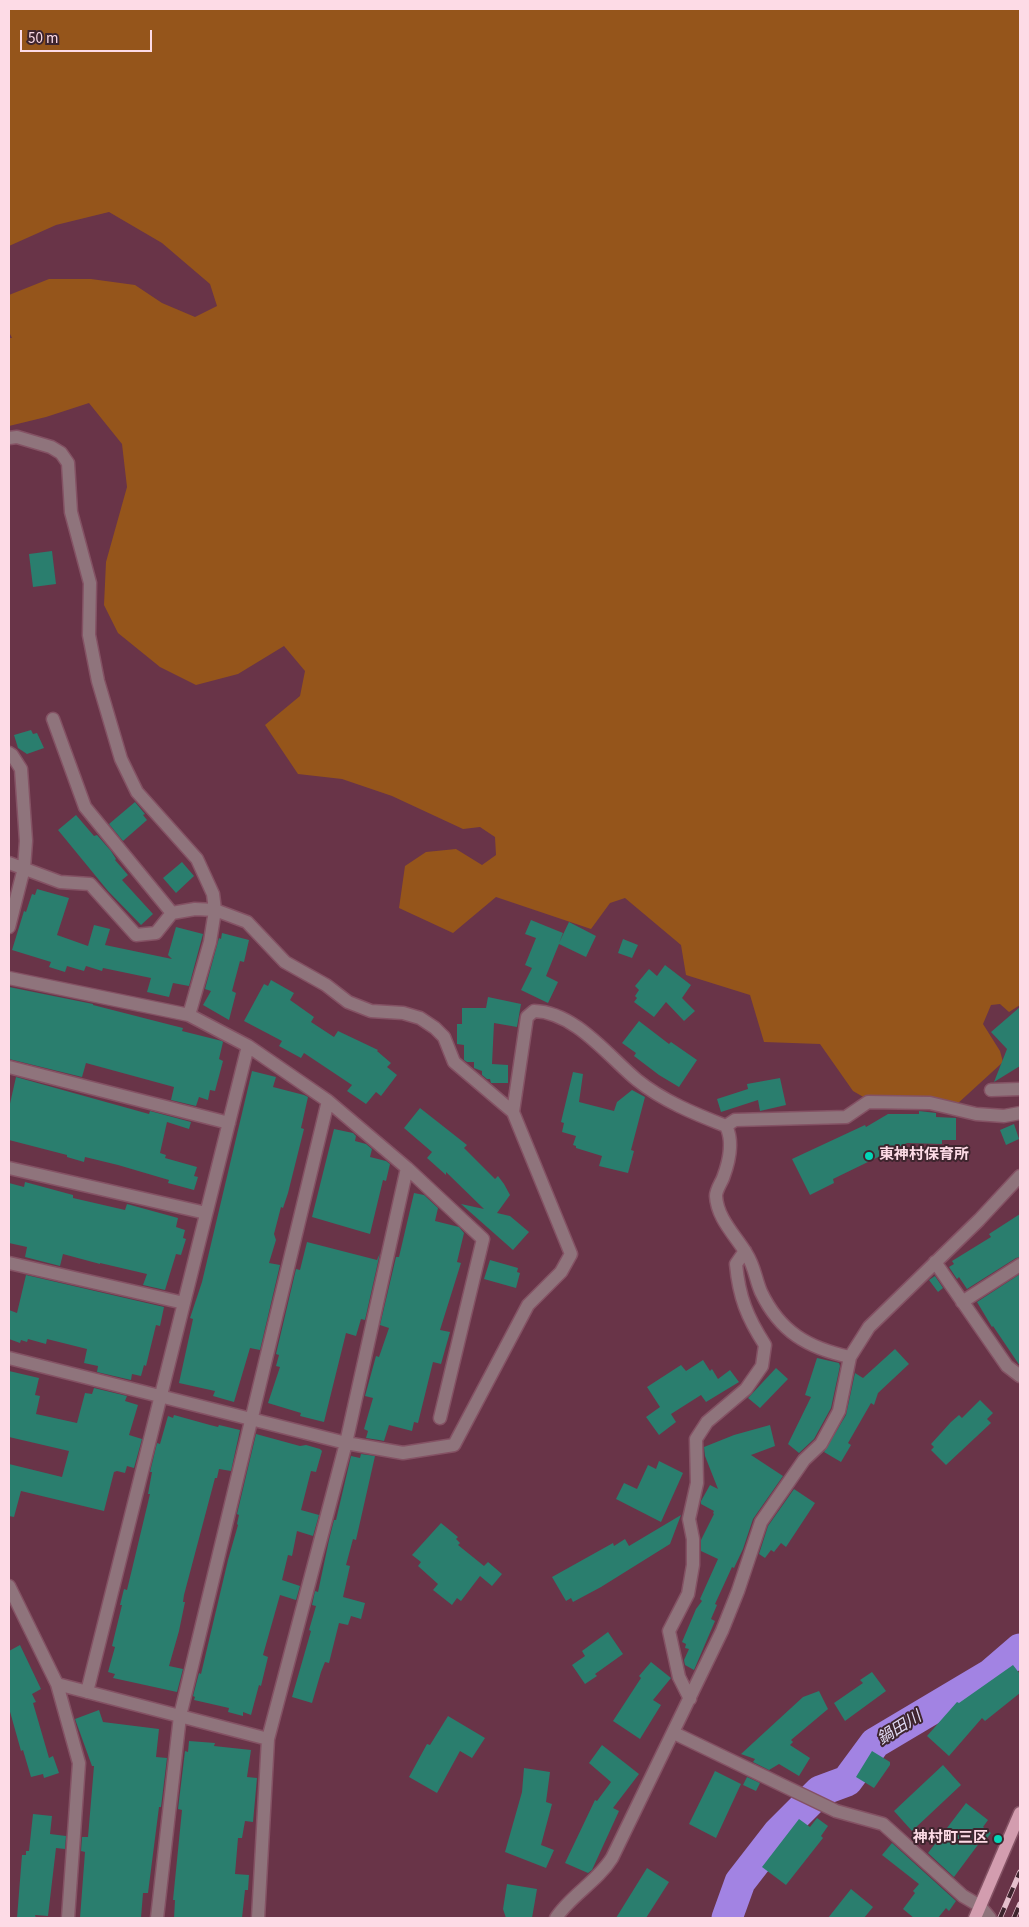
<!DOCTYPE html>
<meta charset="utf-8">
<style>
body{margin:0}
#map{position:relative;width:1029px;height:1927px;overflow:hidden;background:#693448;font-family:"Source Sans 3",sans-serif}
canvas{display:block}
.frame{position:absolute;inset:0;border:10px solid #fddbe6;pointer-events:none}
.scale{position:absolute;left:20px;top:30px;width:132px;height:22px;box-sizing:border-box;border:2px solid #fddbe6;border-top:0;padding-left:6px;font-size:15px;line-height:18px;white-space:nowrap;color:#fddbe6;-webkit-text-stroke:4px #3e252e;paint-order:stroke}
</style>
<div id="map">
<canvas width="1029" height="1927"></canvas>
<div class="frame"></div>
<div class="scale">50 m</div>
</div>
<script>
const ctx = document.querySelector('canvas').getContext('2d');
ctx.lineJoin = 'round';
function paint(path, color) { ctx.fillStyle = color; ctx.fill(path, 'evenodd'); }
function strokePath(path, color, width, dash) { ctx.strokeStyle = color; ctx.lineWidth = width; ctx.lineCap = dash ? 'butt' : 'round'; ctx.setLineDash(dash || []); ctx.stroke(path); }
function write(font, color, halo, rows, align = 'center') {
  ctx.font = font + ' "Source Sans 3","Noto Sans JP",sans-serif'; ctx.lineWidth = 4; ctx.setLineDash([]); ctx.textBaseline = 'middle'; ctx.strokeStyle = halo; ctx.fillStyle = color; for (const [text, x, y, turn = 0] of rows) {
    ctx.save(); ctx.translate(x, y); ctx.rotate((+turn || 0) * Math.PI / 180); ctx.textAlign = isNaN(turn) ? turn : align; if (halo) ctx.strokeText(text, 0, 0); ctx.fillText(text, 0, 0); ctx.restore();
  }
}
paint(new Path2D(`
 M9,9H1020V1005L1009,1012L1000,1004L991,1005L983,1024L1000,1051L1003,1062L956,1105L923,1096L879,1106L853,1091L820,1044L764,1042L750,995L686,975L681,945L625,898L610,903L591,929L496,897L453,933L399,908L405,866L426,852L456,849L482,865L496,855L495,837L480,827L463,829L392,796L342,779L298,774L265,725L300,696L305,671L284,646L238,674L196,685L160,667L118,633L104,605L106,562L127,487L122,444L89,403L46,417L9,426V338H12L9,332V295L49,279H91L135,285L162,303L195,317L217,306L210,284L162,243L109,212L56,225L9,246Z`), '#95551b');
strokePath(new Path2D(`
 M727,1918L740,1882L778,1833L820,1791L847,1781L875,1743L991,1674L1020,1649`), '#a283e3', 31);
paint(new Path2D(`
 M52,551L56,584L33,587L29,554Z
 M31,730L33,734L37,733L44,748L27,754L18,748L14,735Z
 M135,802L145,814L143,815L147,820L123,841L109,824Z
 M76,815L94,836L97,835L111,851L116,859L115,860L128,875L122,880L153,914L141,925L108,891L58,830Z
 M182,862L194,876L176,893L163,878Z
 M37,889L69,898L57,935L88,946L94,925L110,929L105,945L172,959L168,955L176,927L203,934L189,986L173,983L169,997L147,992L151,978L103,968L102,971L86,966L84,971L67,966L65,972L49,967L51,962L12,950L24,911L26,912L32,894L35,895Z
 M531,920L563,933L559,943L569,922L596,936L586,957L559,944L546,976L558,982L548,1003L521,990L532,968L525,965L536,938L525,934Z
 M222,933L249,940L244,962L240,961L232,991L236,993L229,1020L203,1005L211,991L205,989L219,938L221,939Z
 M623,939L638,945L632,958L618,953Z
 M665,965L691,985L682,998L695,1011L684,1021L666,1002L654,1017L634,1002L637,998L635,996L639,990L635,986L649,969L657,976Z
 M271,980L294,993L290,1000L314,1017L311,1022L334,1037L338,1031L378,1050L377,1051L391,1063L387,1067L397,1075L381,1096L376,1092L366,1104L347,1091L352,1085L304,1053L301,1058L279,1046L282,1041L244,1021L264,984L268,986Z
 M9,987L93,1004V1005L171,1025L183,1028L182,1031L222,1041L223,1042L219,1059L223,1061L215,1091L210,1090L208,1100L199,1097L196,1106L171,1100L174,1087L86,1063L82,1077L9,1059Z
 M488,997L521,1004L517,1027L494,1023L492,1064L508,1065V1083H491L490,1079H487L482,1075V1071L474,1068V1062H467L464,1060V1045L457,1044V1024H462V1008H486Z
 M1020,1007V1066L994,1082L1007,1049L991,1032Z
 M639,1021L669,1044L671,1042L697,1060L679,1087L659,1075L634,1056L636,1053L622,1043Z
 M252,1071L276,1077L273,1087L304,1095L308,1097L301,1128L304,1129L288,1193L283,1208L281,1207L274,1234L276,1240L269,1263L280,1265L260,1350L250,1348L234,1402L213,1396L215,1391L179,1383L193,1319L190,1318L202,1282Z
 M573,1072L583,1074L579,1102L614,1111L617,1102L632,1090L645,1097L631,1150L634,1151L628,1173L599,1166L602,1156L576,1148V1146L573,1145L576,1136L562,1132L564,1123L561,1122Z
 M16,1077L149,1114L150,1111L191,1122L189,1129L167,1122L160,1153L166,1155L165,1158L197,1167L194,1176L198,1177L194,1190L168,1183L169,1180L118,1165L85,1157L84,1162L67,1157V1155L9,1140V1108Z
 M780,1078L786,1105L760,1111L758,1100L721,1112L717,1099L748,1089L747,1084Z
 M420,1108L467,1145L464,1148L495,1179L498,1176L504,1184L510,1195L497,1213L510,1216L529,1232L513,1250L461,1204L484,1209L446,1172V1175L427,1158L432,1152L404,1128Z
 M919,1111L936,1113V1117L956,1118V1140H942V1144L907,1143L833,1179L834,1183L810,1195L792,1159L865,1125L866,1127L888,1114H919Z
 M1014,1124L1019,1139L1006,1145L1000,1130Z
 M334,1129L353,1133L356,1136L355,1141L366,1144L372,1149L370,1157L386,1161L390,1164L386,1181L383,1180L370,1234L312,1217Z
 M25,1182L73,1195V1198L125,1210L127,1204L178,1218L176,1227L185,1230L183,1238L186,1239L181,1255L176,1254L165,1290L143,1285L147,1274L100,1263V1264L63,1254L60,1266L25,1257L27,1247L9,1243V1183L24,1187Z
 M414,1193L424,1195L438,1208L435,1221L459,1227L464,1233L457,1262L461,1263L440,1330L450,1332L441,1364L433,1362L418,1423L414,1422L412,1431L389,1425L384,1441L379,1440L366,1438L368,1431L364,1429L373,1398L365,1396L376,1356L379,1357L389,1328L380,1325L396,1257H399Z
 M1020,1214V1257L1016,1258L967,1289L959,1277L957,1279L949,1267L954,1264L952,1261L991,1237L989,1234Z
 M307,1242L377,1260L380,1253L365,1320L361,1319L356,1336L346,1333L324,1422L300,1416L301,1413L268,1403L280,1367L276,1366L279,1355L276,1354L296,1269L300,1270Z
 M490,1260L518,1268L517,1272L520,1273L516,1288L484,1279Z
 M1020,1274V1366L993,1326L992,1327L977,1302Z
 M26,1275L164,1307L160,1326L156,1325L146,1366L144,1365L141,1376L132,1374L131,1380L97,1372L98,1366L84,1363L87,1349L47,1339L46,1344L28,1339L27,1342L21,1340L20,1343L9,1339V1310L17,1313Z
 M935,1276L943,1288L938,1292L929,1280Z
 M895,1349L909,1364L878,1393L874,1405L871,1403L848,1443L851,1445L841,1462L824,1452L846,1415L855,1373L863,1378Z
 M817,1358L839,1363L840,1366L831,1408L814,1439L799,1453L788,1444L811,1397L805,1395Z
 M703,1360L710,1371L712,1369L718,1379L730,1370L739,1382L706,1402L701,1395L671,1414L676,1422L659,1435L646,1417L660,1407L647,1387L681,1365L686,1371Z
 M776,1368L788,1379L760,1408L748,1398Z
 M9,1371L39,1378L35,1395L40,1396L36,1414L77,1423L85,1393L92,1394L94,1388L127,1396L125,1401L138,1405L129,1435L142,1439L134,1468L127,1466L125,1473L117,1471L114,1472L104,1511L21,1491L14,1517L9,1516V1464L62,1477L69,1451L9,1437Z
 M980,1400L993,1413L987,1419L991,1423L946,1465L931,1450L934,1447L931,1444L951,1422L959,1415L962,1418Z
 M174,1415L210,1425L218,1427L219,1425L240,1430L231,1471L219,1469L217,1478H215L184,1595L183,1602H185L179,1631L169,1666L183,1669L177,1692L113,1678L115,1674L108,1672L115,1647L112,1646L122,1605H120L124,1589L127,1590L150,1494H148L152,1472H150L157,1443L160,1444L168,1416L173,1418Z
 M770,1425L775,1446L751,1455L783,1476L753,1519L743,1549L734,1568L732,1567L715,1604L717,1605L711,1619L715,1621L694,1670L685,1665L684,1660L689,1649L685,1648L686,1644L682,1642L696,1609L702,1601L700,1599L718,1559L701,1551V1540L714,1514L713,1513L714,1511L701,1504V1501L710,1485L718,1489L705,1456L704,1447L734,1435Z
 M256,1434L300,1446L306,1445L320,1449L322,1451L316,1472L311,1471L301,1510L319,1515L313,1536L297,1531L292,1556L288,1555L282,1580L300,1586L296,1600L280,1595L263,1655L268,1657L261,1686L259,1685L251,1715L243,1712V1716L228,1712L229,1708L194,1700L195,1697L193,1696L199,1673L201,1674L228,1560L238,1525L237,1524L239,1515L237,1514Z
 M361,1454L375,1456L356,1540L353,1539L346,1565L350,1566L343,1597L365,1603L361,1619L351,1616L348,1625L339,1623L329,1663L325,1662L321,1672L312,1703L292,1697L311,1631L309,1630L316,1606L312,1605L315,1591L318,1592L329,1540L334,1520H336L351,1456L360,1458Z
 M659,1461L683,1473L661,1522L616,1499L624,1483L637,1489L648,1465L656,1469Z
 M794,1489L815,1503L786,1547L781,1543L774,1552L771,1550L765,1558L759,1554L768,1526Z
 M681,1515L670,1544L601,1587L573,1602L571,1598L566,1601L552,1577L613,1543L614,1546L625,1539L629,1546Z
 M441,1523L458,1537L456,1539L460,1543L458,1545L484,1566L488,1562L502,1574L492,1586L480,1576L461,1601L457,1598L452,1605L433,1590L438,1584L418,1566L421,1562L412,1555Z
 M608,1632L623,1654L595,1674L597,1676L585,1684L572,1665L585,1656L582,1651Z
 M20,1645L41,1689L32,1694L36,1702L33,1703L49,1758L53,1756L59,1773L44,1778L43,1774L31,1777L23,1750L21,1751L9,1708V1651Z
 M651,1662L671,1678L653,1700L661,1705L640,1739L613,1721L641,1678L639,1676Z
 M1013,1665L1020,1674V1693L985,1721L982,1718L949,1756L927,1736L957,1702L959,1703Z
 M872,1672L886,1691L845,1721L834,1703L863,1683L860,1680Z
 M819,1691L828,1709L791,1740L793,1742L790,1745L810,1758L799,1776L779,1764L769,1770L753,1762L755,1759L741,1754L803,1697Z
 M99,1710L103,1722L159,1729L156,1757L167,1758L161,1807H159L148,1893H143L141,1918H80L85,1852L81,1851L82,1837H88L94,1766H92L75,1719Z
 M448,1716L485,1738L472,1758L460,1751L437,1793L409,1777L427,1744L430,1745Z
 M189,1741L215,1743L214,1746L251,1750L247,1777L257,1778L253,1822L245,1821L242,1838H238L235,1874L249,1875L248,1890H245L242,1918H174L175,1900H173L182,1810L178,1809L185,1751L188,1752Z
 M602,1745L639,1774L613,1808L619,1811L592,1870L588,1873L565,1863L595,1800L597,1801L611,1782L589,1763Z
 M872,1751L890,1762V1765L874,1788L856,1777Z
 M943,1765L961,1785L912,1831L894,1811Z
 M524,1768L550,1772L546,1802L552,1804L541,1845L554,1850L546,1868L505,1852L522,1792Z
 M715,1771L741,1784L716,1838L689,1824Z
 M747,1777L760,1783L756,1791L743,1785Z
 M966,1803L988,1820L983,1827L991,1833L983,1844L980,1842L954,1877L928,1853Z
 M33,1814L52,1816L50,1834L66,1836L65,1849L56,1848L48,1916L35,1915L36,1918H17L22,1855H26V1851H29Z
 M817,1818L828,1826L821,1836L823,1838L786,1885L762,1867L799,1819L810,1827Z
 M892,1843L956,1901L949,1911L946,1908L938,1918H914L903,1909L915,1893L913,1891L919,1884L882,1855Z
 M647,1868L669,1882L646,1918H616Z
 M507,1884L537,1889L532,1918H506L503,1909Z
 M851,1889L873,1907L864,1918H828Z`), '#2a7e6e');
const minor = new Path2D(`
 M9,438L17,437L51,447L61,453L68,463L71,512L90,583L89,635L98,681L121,759L137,792L197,859L213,894L215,910L210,942L189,1015
 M53,719L85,807L172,913
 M9,753L12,755L21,769L26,841L24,868L9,927
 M9,863L60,882L90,884L136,935L156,933L172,913L195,909L215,910L247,922L285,962L326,985L348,1002L371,1011L403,1013L420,1018L435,1028L444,1037L454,1062L513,1112L571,1254L561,1272L528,1305L454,1445L403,1453L346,1443L9,1358
 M9,978L189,1015L248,1046L328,1101L407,1168L483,1239L440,1418
 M9,1067L229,1123
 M991,1090L1020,1089
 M513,1112L527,1017L534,1011C575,1012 608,1056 637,1080C663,1101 695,1114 726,1126C734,1142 729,1162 723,1178C721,1183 716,1190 716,1196C717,1218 735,1235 746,1253C755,1267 755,1278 761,1292C780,1332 808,1348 850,1357
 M726,1126L735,1120L846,1117L868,1102L930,1103L976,1114L1004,1116L1020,1113
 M9,1168L206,1213
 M935,1262L1007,1366L1020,1376
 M9,1263L184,1303
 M962,1302L1020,1265
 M9,1586L57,1684L268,1739
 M57,1684L79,1763L68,1918
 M87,1692L248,1046
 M690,1699L679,1677L669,1631L688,1594L693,1565V1539L689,1519L697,1483L696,1439L707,1422L746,1389L762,1366L765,1345C747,1317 739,1297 736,1264L745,1251
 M674,1733L836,1811L883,1824L963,1896L980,1906L990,1918
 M157,1918L180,1716L328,1101
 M258,1918L268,1739L346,1443L407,1168
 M556,1918C571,1895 597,1882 612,1858L722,1631L738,1591L761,1522L804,1460L821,1444L839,1411L850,1357L869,1327L979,1220L1020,1176`);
const major = new Path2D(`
 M975,1918L1020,1813`);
strokePath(minor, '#845264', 15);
strokePath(major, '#845264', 15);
strokePath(minor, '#8f747c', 12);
strokePath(major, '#d39daf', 12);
const rail = new Path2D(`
 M1000,1918L1020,1872
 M1014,1918L1020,1904`);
strokePath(rail, '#e5c0cd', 5.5);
strokePath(rail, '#3e252e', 4, [11]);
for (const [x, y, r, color] of [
 [869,1156,5,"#02d5b6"],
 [998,1839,5,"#02d5b6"]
]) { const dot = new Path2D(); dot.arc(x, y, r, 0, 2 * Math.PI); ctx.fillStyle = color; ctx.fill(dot); strokePath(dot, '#3e252e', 2); }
write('bold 15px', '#fddbe6', '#3e252e', [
 ["東神村保育所",879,1156],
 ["神村町三区",988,1839,"right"]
], 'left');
write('italic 16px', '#e1dbf4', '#3e252e', [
 ["鍋田川",900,1729,-32]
]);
</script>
